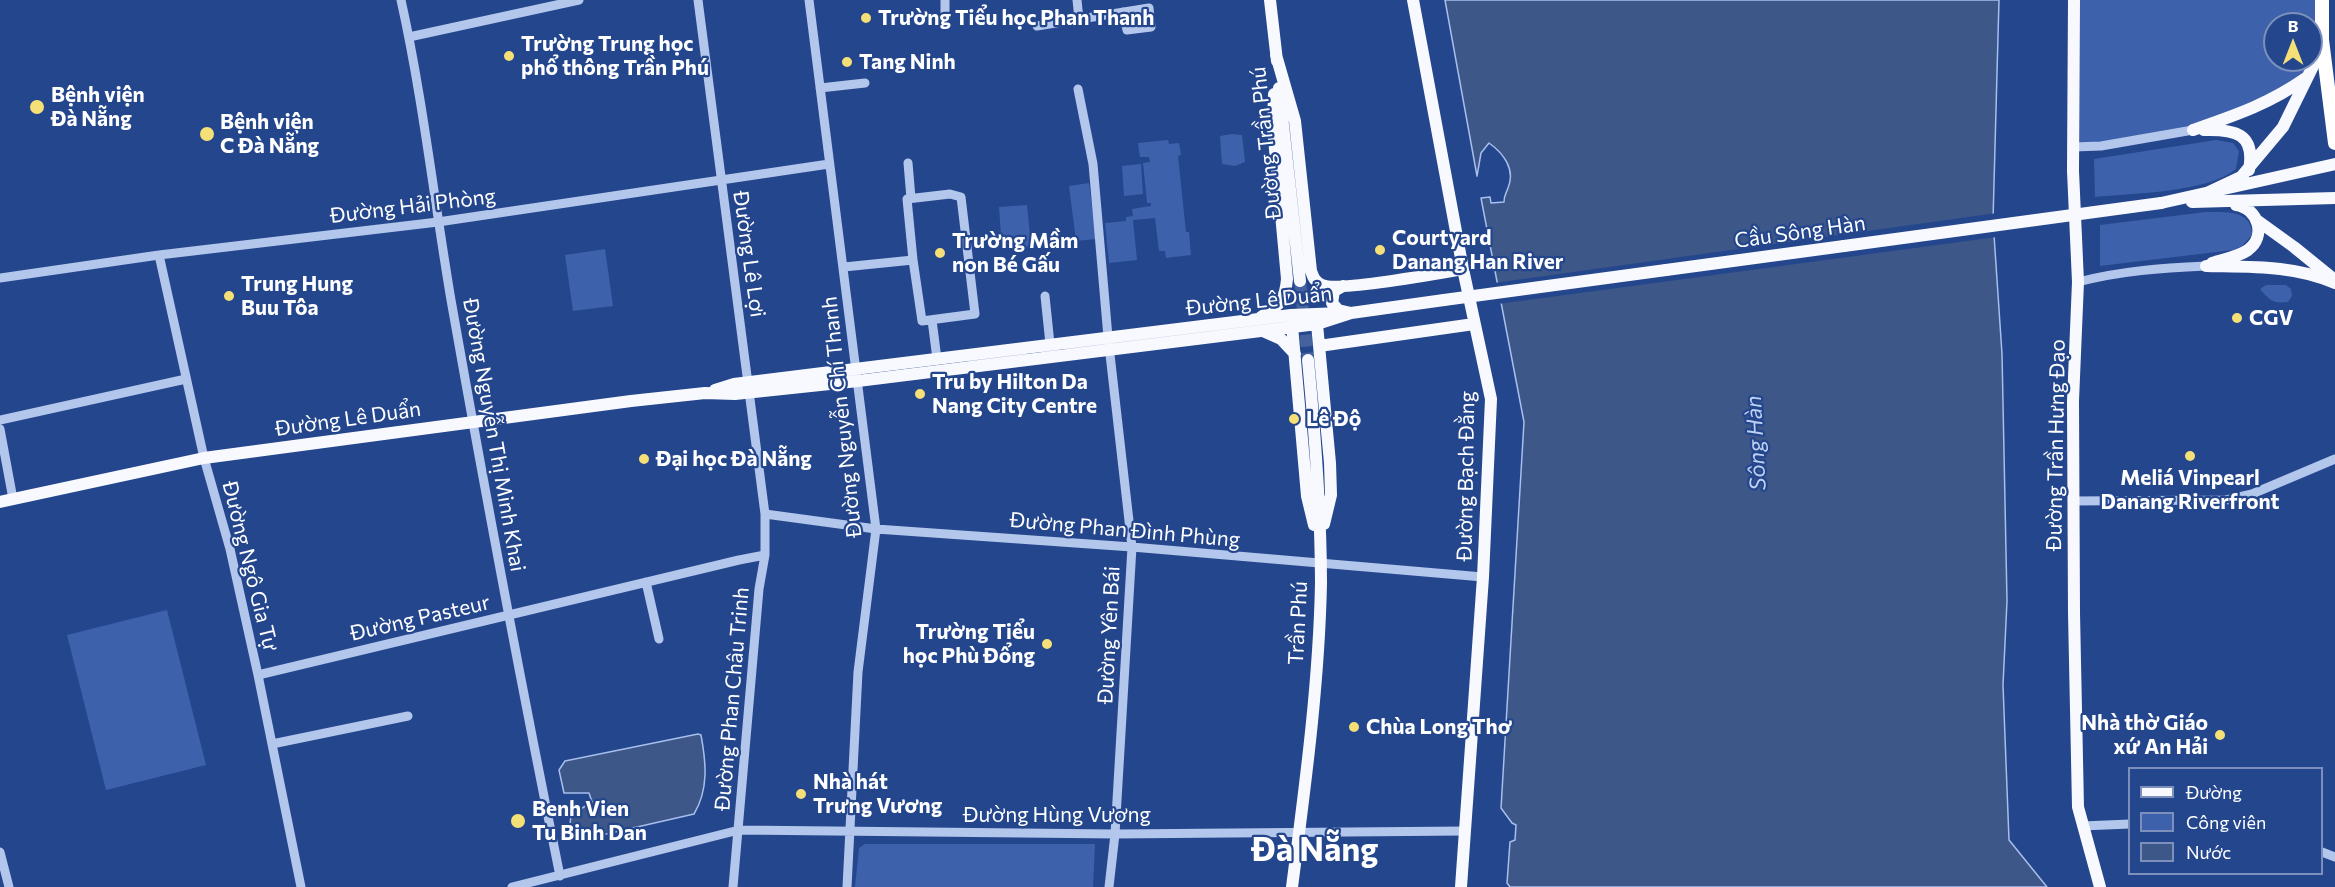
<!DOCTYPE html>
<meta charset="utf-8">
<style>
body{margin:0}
#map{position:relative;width:2335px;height:887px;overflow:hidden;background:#24468d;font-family:Commissioner,sans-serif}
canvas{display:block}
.legend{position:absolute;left:2128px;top:767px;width:195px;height:108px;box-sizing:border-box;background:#24468d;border:2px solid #7c90bb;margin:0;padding:8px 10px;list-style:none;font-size:18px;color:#fff}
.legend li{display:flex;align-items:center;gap:12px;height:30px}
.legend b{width:30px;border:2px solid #7c90bb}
.north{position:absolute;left:2263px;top:12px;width:60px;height:60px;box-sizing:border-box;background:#24468d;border:2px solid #7c90bb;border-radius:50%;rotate:0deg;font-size:16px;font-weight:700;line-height:24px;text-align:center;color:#fff}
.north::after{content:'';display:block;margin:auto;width:21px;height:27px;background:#f5df77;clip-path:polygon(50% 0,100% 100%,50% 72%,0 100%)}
</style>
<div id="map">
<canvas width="2335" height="887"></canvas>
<ul class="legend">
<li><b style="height:8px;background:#f8f9fe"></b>Đường</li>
<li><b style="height:16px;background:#3d61ab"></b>Công viên</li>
<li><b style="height:16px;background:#3e5789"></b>Nước</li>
</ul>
<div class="north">B</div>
</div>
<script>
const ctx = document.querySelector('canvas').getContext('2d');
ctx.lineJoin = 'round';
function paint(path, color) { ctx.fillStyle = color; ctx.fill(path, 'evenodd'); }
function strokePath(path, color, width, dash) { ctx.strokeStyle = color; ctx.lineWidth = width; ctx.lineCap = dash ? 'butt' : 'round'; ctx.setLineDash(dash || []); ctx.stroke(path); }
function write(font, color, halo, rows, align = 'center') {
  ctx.font = font + ' Commissioner,sans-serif'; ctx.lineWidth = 4.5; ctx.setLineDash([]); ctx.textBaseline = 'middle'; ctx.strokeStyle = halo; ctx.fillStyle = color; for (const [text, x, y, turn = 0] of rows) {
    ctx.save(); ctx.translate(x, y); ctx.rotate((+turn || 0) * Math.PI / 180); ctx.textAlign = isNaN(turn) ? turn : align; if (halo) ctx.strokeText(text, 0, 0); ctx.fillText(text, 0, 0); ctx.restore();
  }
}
paint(new Path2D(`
 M2074,0H2322V37L2307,77L2193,130L2074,147ZM2275,24H2311V60H2275Z
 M1232,134L1242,135L1245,162L1235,166L1222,164L1220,136Z
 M1168,140L1169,144L1179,143L1181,155L1178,156L1186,232H1189L1191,255L1166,258L1165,251H1159L1155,218L1133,220L1137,260L1109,263L1105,223L1126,221V217L1133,216L1132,209L1151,206V203H1147L1143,163L1150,162L1149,157H1140L1138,143Z
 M2216,140L2233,143L2239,151L2236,169C2206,193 2134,193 2095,197L2094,159Z
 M1141,164L1143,194L1124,196L1122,166Z
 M1089,183L1096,239L1076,241L1069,186Z
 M1027,205L1031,246L1002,249L999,207Z
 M2206,212C2225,212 2252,209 2252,235L2242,246L2233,250L2100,266V225Z
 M605,249L613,306L573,311L565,255Z
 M2266,285H2286L2291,289L2292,296L2288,302C2273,304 2269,300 2260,289Z
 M167,610L206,765L106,790L67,635Z
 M865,844H1095L1093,887H855L859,848Z`), '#3d61ab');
const water = new Path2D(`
 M1445,0H1999L1993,220L2002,354L2007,601L2003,685L2009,840L2047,887H1510L1507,883L1510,842L1515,840L1516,825L1512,823L1501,808L1524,422L1481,198L1490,197L1491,203L1504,202C1504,195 1506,194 1508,188C1516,169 1503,153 1489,143L1481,153L1477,176Z
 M698,734L701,735C706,762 709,789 694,814L580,840L577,839L570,824L571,815L592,802L589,793H564L559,770L565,761Z`);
paint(water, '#3e5789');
strokePath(water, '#a7bfec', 1.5);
paint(new Path2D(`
 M1997,213V237L1498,304L1494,283Z`), '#24468d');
strokePath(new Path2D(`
 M1300,281L1308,360`), '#45629e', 12, [12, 6]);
strokePath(new Path2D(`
 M401,0C423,99 434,200 451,300C485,492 521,684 560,876
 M698,0L765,514V555L759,589L733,887
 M809,0L876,529L858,672L847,887
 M945,0V25
 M1077,0L1079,19
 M1037,26L1149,8L1151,27L1127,30L1123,12
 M409,37L579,0
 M820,88L865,83
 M1078,89L1093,164L1108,337L1132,547L1115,834L1109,887
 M2074,147L2101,146L2193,130
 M908,163L911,198
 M159,255L204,458L230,549L258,675L301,887
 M844,267L913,260L907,199L950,194L961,197L975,314L922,321L913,260
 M0,278L159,255L438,222L829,164
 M2078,282C2120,271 2162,268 2206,266
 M1045,296L1050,344
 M932,320L937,359
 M0,420L186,379
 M0,429L13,499
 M2073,501L2226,500L2252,494L2335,459
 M765,514L876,529L1132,547L1483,577
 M646,582L659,639
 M258,675L739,560L765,555
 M272,744L408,716
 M2082,826L2130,824
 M0,852L9,887
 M2322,852L2335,857
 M512,887L739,830L1115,834L1465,831`), '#b3c6eb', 9);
strokePath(new Path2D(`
 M1270,0L1277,61
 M1413,0L1463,269L1491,399L1483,577L1461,887
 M2074,0L2073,171L2078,282L2073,401L2074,613L2078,807L2100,887
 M1276,55L1295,121L1311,271C1313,277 1315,282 1322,285C1338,292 1440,273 1463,269
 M1279,88L1300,281
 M2193,130C2236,115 2269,104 2306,78
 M2204,130C2234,129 2256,133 2249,170
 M2207,193L2241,177L2283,127L2316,60L2322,40
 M2192,202L2335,198
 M2161,203L2335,164
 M2258,221L2294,247L2331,277
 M2212,263C2224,259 2238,257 2248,250C2267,236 2258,208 2236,205
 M2206,266C2250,267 2294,265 2335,283
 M1666,270L1844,246
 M1343,286L1334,291L1332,303L1338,310L1351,313L1444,300
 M1261,317C1279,305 1285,302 1287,279L1273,128L1274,94
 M1317,324L1330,463L1331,495L1324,524
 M1292,326L1307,496L1314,525
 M1263,331L1281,339L1295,354
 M1319,346L1474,324
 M715,390L734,384L1291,315L1340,313
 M0,502L204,458L631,401L705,393L735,394L858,381L1317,324L1351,313
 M1292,887C1305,787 1319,684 1321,583C1321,508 1315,434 1308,360`), '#f8f9fe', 12);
strokePath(new Path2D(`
 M2322,0V40L2335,143`), '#fff', 14);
strokePath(new Path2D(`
 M1844,246L2161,203
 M1444,300L1666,270`), '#f8f9fe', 12);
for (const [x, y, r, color] of [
 [866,18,6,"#f5df77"],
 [509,56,6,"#f5df77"],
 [847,62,6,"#f5df77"],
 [37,107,8,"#f5df77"],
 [207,134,8,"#f5df77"],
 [1380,250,6,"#f5df77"],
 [940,253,6,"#f5df77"],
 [229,296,6,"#f5df77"],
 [2237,318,6,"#f5df77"],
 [920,394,6,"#f5df77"],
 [1294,419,6,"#f5df77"],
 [2190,456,6,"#f5df77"],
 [644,459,6,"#f5df77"],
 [1047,644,6,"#f5df77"],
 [1354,727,6,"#f5df77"],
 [2220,735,6,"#f5df77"],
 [801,794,6,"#f5df77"],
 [518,821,8,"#f5df77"]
]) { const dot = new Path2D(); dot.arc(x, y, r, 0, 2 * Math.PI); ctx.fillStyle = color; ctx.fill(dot); strokePath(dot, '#24468d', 2); }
write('bold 21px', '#fff', '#24468d', [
 ["Trường Tiểu học Phan Thanh",878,18],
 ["Trường Trung học",521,44],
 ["phổ thông Trần Phú",521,68],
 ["Tang Ninh",859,62],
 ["Bệnh viện",51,95],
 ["Đà Nẵng",51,119],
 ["Bệnh viện",220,122],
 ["C Đà Nẵng",220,146],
 ["Courtyard",1392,238],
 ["Danang Han River",1392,262],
 ["Trường Mầm",952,241],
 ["non Bé Gấu",952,265],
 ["Trung Hung",241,284],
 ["Buu Tôa",241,308],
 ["CGV",2249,318],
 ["Tru by Hilton Da",932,382],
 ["Nang City Centre",932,406],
 ["Lê Độ",1306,419],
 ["Đại học Đà Nẵng",656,459],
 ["Meliá Vinpearl",2190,478,"center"],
 ["Danang Riverfront",2190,502,"center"],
 ["Trường Tiểu",1035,632,"right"],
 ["học Phù Đổng",1035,656,"right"],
 ["Nhà thờ Giáo",2208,723,"right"],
 ["xứ An Hải",2208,747,"right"],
 ["Chùa Long Thơ",1366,727],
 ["Nhà hát",813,782],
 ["Trưng Vương",813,806],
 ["Benh Vien",532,809],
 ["Tu Binh Dan",532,833]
], 'left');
write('21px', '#fff', '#24468d', [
 ["Đường Trần Phú",1266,143,-96],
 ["Đường Hải Phòng",413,206,-7],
 ["Cầu Sông Hàn",1800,232,-8],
 ["Đường Lê Lợi",749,254,82],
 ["Đường Lê Duẩn",1259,301,-6],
 ["Đường Nguyễn Chí Thanh",842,417,-96],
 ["Đường Lê Duẩn",348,419,-8],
 ["Đường Nguyễn Thị Minh Khai",494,435,80],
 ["Đường Trần Hưng Đạo",2056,445,-89],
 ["Đường Bạch Đằng",1466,476,-89],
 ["Đường Phan Đình Phùng",1125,530,5],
 ["Đường Ngô Gia Tự",250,566,76],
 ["Đường Pasteur",420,618,-13],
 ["Trần Phú",1298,623,-87],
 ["Đường Yên Bái",1109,635,-87],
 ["Đường Phan Châu Trinh",732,699,-85],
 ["Đường Hùng Vương",1057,815]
]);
write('italic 22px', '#bfd1f2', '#24468d', [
 ["Sông Hàn",1756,443,-93]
]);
write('bold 33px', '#fff', '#24468d', [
 ["Đà Nẵng",1315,850]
]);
</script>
